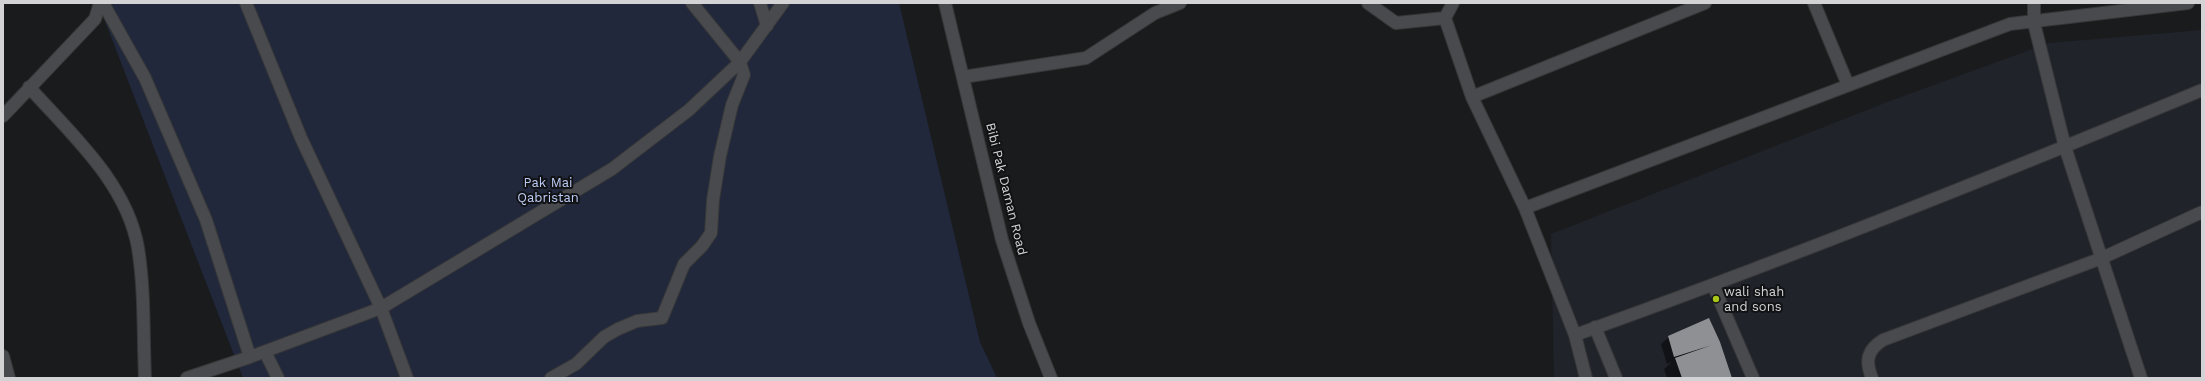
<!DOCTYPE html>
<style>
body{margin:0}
#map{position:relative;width:2205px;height:381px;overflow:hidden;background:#1a1b1d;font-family:"Work Sans",sans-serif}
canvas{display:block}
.frame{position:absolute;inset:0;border:4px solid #d3d3d5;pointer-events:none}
</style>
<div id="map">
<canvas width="2205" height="381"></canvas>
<div class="frame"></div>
</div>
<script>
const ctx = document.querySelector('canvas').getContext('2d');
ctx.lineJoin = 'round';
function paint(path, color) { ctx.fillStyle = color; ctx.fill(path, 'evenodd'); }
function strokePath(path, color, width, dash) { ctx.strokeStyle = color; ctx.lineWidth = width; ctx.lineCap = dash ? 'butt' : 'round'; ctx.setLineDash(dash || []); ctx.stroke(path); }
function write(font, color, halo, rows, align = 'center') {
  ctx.font = font + ' "Work Sans",sans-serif'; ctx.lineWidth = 4; ctx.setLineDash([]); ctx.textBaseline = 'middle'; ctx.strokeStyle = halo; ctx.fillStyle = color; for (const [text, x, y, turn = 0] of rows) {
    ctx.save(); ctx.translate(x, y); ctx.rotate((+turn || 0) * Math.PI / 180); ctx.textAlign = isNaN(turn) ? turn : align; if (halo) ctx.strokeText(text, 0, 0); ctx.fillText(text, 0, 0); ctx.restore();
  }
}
paint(new Path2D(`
 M2202,30V378H1554L1551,234L1890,101L2049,43Z`), '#20232a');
paint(new Path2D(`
 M98,3H899L980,342L997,378H243Z`), '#21283c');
paint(new Path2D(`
 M1709,320L1731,378H1667L1664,369L1672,362L1667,364L1661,344L1669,337Z`), '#0007');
paint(new Path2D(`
 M1709,318L1720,342L1732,378H1682L1675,358L1712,345L1674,357L1668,336Z`), '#8f9093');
const minor = new Path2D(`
 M103,3L145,78L206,220L250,357
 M246,3L301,138L381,308L407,378
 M760,3L767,26
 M945,3L1002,240L1029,323L1051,378
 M1368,3L1396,23L1445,18
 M1453,3L1445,18L1472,97L1525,208L1575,335L1586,378
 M1814,3L1848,85
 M2034,3V23L2065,147L2141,378
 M963,77L1086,58L1155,13L1180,3
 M29,87C71,134 127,183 138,248C145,291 143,335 145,378
 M1472,97L1705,3
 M3,116L95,19L100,3
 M1525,208L2010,24L2188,3
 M1713,285L1753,378
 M1595,327L1616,378
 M1575,335C1786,260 1995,176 2202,90
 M265,352L278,378
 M3,356L9,378
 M187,378L250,357L381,308L612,169L689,110L740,62L783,3
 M551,378L576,364L604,337L618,329L637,321L662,318L684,264L702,246L711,233L713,200L720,156L732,105L744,75L740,62L692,3
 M1872,378C1865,361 1867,350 1883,340L2102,258L2202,212`);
strokePath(minor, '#363738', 14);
strokePath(minor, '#494a4d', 12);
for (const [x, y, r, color] of [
 [1716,299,4,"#a9c71a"]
]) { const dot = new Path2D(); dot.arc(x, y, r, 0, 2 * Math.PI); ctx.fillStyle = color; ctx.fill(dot); strokePath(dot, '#111214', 1.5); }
write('13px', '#bccaf5', '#111214', [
 ["Pak Mai",548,183],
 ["Qabristan",548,198]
]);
write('13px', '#d3d3d5', '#111214', [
 ["Bibi Pak Daman Road",1006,189,76]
]);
write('13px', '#d3d3d5', '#111214', [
 ["wali shah",1724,292],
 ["and sons",1724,307]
], 'left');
</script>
